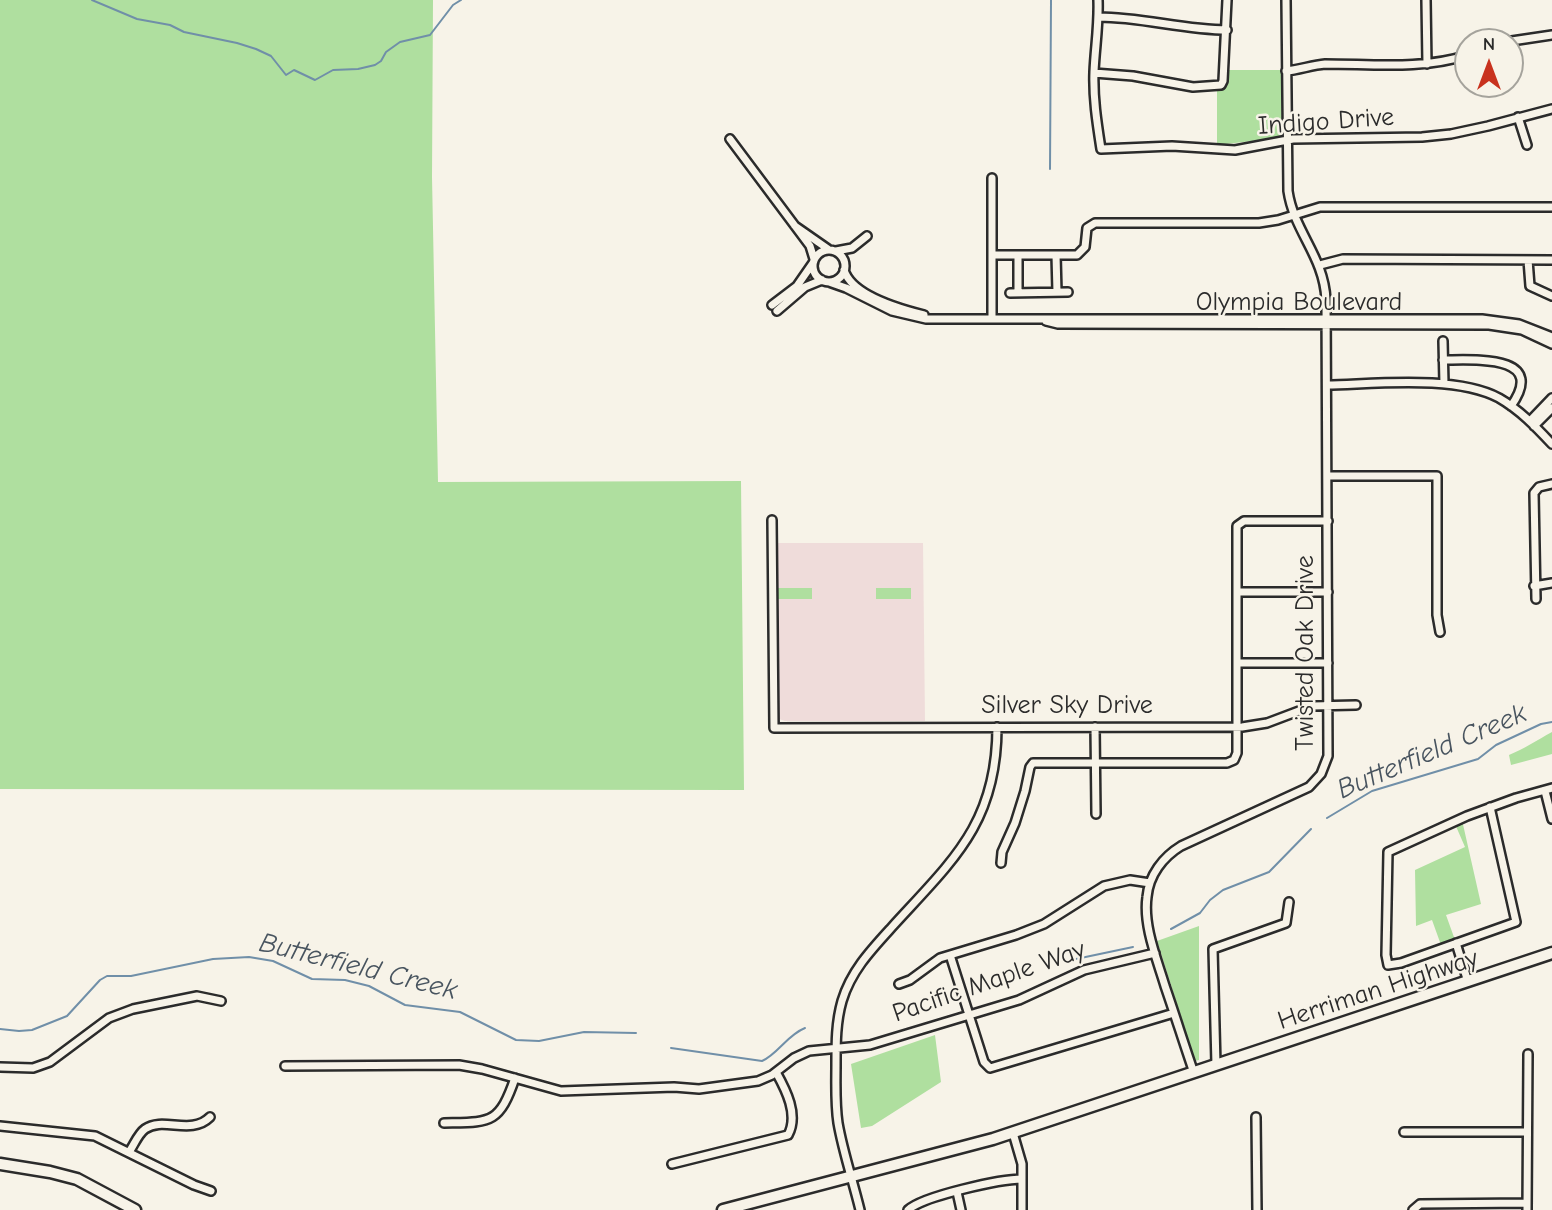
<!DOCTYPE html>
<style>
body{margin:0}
#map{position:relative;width:1552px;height:1210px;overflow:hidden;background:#f7f3e8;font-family:"Comic Neue",sans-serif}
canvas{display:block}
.north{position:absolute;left:1454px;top:28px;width:70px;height:70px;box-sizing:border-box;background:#f7f3e8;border:2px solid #a5a39c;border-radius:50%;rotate:0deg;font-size:19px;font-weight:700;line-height:28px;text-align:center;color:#2b2b2b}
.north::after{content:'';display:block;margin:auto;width:24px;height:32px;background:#c8321e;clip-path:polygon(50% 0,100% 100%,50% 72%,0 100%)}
</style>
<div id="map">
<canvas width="1552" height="1210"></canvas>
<div class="north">N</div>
</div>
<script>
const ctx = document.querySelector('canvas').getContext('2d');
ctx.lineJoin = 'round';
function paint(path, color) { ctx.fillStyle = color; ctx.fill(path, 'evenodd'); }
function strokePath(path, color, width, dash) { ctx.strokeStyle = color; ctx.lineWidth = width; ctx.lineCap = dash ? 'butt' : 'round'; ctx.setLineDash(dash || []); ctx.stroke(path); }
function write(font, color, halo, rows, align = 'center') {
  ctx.font = font + ' "Comic Neue",sans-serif'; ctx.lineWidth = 5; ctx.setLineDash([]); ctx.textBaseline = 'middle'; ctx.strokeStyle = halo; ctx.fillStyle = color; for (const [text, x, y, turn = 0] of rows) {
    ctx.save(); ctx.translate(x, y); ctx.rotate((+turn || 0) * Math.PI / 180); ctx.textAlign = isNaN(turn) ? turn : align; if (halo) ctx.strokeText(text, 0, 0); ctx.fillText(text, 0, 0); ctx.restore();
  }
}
paint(new Path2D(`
 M776,543H923L925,721H785L779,719L777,714Z`), '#efdcda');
paint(new Path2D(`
 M0,0H433L432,177L438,482L741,481L744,790L0,789Z
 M1228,70H1281L1282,133L1279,138L1217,145V90L1226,84Z
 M778,588H812V599H778Z
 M876,588H911V599H876Z
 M1552,732V754L1511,765L1509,755C1524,749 1537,740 1552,732Z
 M1462,820L1481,904L1446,915L1455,940L1441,945L1432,920L1416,926L1415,870L1465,847L1455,824Z
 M1199,926V1060L1195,1061L1157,941Z
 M935,1035L941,1082L872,1126L861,1128L851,1064Z`), '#afdf9f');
strokePath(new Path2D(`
 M92,0L137,19L170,25L184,32L237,43L256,49L271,56L286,75L294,70L315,80L333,70L358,69L375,65L381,61L386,52L400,42L430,35L453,5L461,0
 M1050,169L1051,0
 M1327,818L1372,791L1478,759L1496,745L1541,724L1552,722
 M1171,929L1200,913L1210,900L1223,890L1269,872L1311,829
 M1076,959L1133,947
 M0,1029L19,1031L32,1030L67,1016L100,980L107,976H131L213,959L249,957L273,961L312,979L345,980L369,986L405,1005L460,1012L516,1040L539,1041L584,1032L636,1033
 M671,1048L762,1061C778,1054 787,1035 805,1028`), '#708fa8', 2);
const minor = new Path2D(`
 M1098,0C1099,25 1095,48 1094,72C1093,98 1097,123 1101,149L1172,146L1235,150L1293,139L1422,137L1451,134L1488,126L1552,109
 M1426,0L1427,64
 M1099,17C1142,17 1184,30 1227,30
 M1505,42L1552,35
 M1286,71C1299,70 1312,65 1325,64C1373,64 1421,70 1468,55
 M1094,73L1133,76L1193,87L1221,85L1223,81L1227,0
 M1518,117L1527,145
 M730,139L810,246L814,259
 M992,178V319
 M795,226L828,249
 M813 266a16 16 0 1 1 32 0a16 16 0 1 1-32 0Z
 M836,251L852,248L867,236
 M992,255H1077L1085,247L1087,228L1095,223H1259L1278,220L1320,207H1552
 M1056,255L1057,292
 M1528,260L1530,286L1552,296
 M1320,265L1343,259L1552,260
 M844,270C852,296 900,309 924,315
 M829,282L846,288L892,311L926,319H1482L1519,324L1552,337
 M1018,292V255
 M1010,293L1068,292
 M772,305L797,286L813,263
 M777,311L805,287L822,280
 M1046,321L1058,324L1489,325L1522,330L1552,344
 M1443,341L1444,384
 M1443,360C1474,360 1548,354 1511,406
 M1327,385C1377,384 1455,375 1499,398C1520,410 1536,427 1552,444
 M1530,421L1552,398
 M1534,426L1552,408
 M1328,476H1437V615L1440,632
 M772,520L774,728L1242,727L1267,723L1312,706L1356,705
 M1534,586L1552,583
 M1237,592H1328
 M1536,599L1534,493L1539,487L1552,484
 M1237,663H1328
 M1095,727L1096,814
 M1545,791L1552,819
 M1490,807L1516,922L1401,963L1388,965L1386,955L1388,852L1467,816L1516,798L1552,788
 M1001,863L1002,852L1015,823L1025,791L1030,767L1033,763H1227L1234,760L1237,753V526L1244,521H1328
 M1456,943L1468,982
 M950,955L984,1062L990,1068L1174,1013
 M899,984L910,980L940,958L1016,935L1044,924L1104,886L1130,880L1150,883
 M1216,1065L1213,949L1286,923L1289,902
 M285,1066L459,1065L482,1069L561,1091L674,1087L699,1089L758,1081L772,1075L794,1058L809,1051L870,1045L1019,1000L1084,970L1155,953
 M0,1067L33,1068L50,1062L109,1018L133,1009L197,996L221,1001
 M1194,1073C1184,1044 1175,1015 1165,986C1157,959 1143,926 1147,897C1149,875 1163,857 1181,846L1309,787L1321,774L1328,756L1326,300C1324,256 1294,232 1288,191L1286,0
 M1256,1117L1257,1210
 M444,1123C490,1122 499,1125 515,1078
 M0,1126L95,1136L194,1185L211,1191
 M1404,1132H1526
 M1013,1133L1022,1164V1210
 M129,1152C134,1145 138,1134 145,1129C163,1116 191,1136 210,1117
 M672,1164L788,1135C799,1115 786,1090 776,1072
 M957,1192L961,1210
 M860,1210C853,1181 843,1152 838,1123C835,1103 836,1084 836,1064C836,1043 836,1022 842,1001C851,971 871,950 892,927C952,861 997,824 997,727
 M908,1210C923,1196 1001,1179 1022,1179
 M1413,1210L1420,1204L1527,1203
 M1527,1210L1528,1054`);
const major = new Path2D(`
 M0,1164L50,1172L77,1179L135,1210
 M723,1210L993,1139L1552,953`);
strokePath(minor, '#2b2b2b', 12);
strokePath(major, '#2b2b2b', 15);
strokePath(minor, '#f7f3e8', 7);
strokePath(major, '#f7f3e8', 10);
write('26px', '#2b2b2b', '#f7f3e8', [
 ["Indigo Drive",1326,122,-4],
 ["Olympia Boulevard",1299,303],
 ["Twisted Oak Drive",1306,653,-90],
 ["Silver Sky Drive",1067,706],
 ["Pacific Maple Way",989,982,-19],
 ["Herriman Highway",1378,990,-18]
]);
write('italic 28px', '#48545f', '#f7f3e8', [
 ["Butterfield Creek",1432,752,-23],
 ["Butterfield Creek",358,967,14]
]);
</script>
